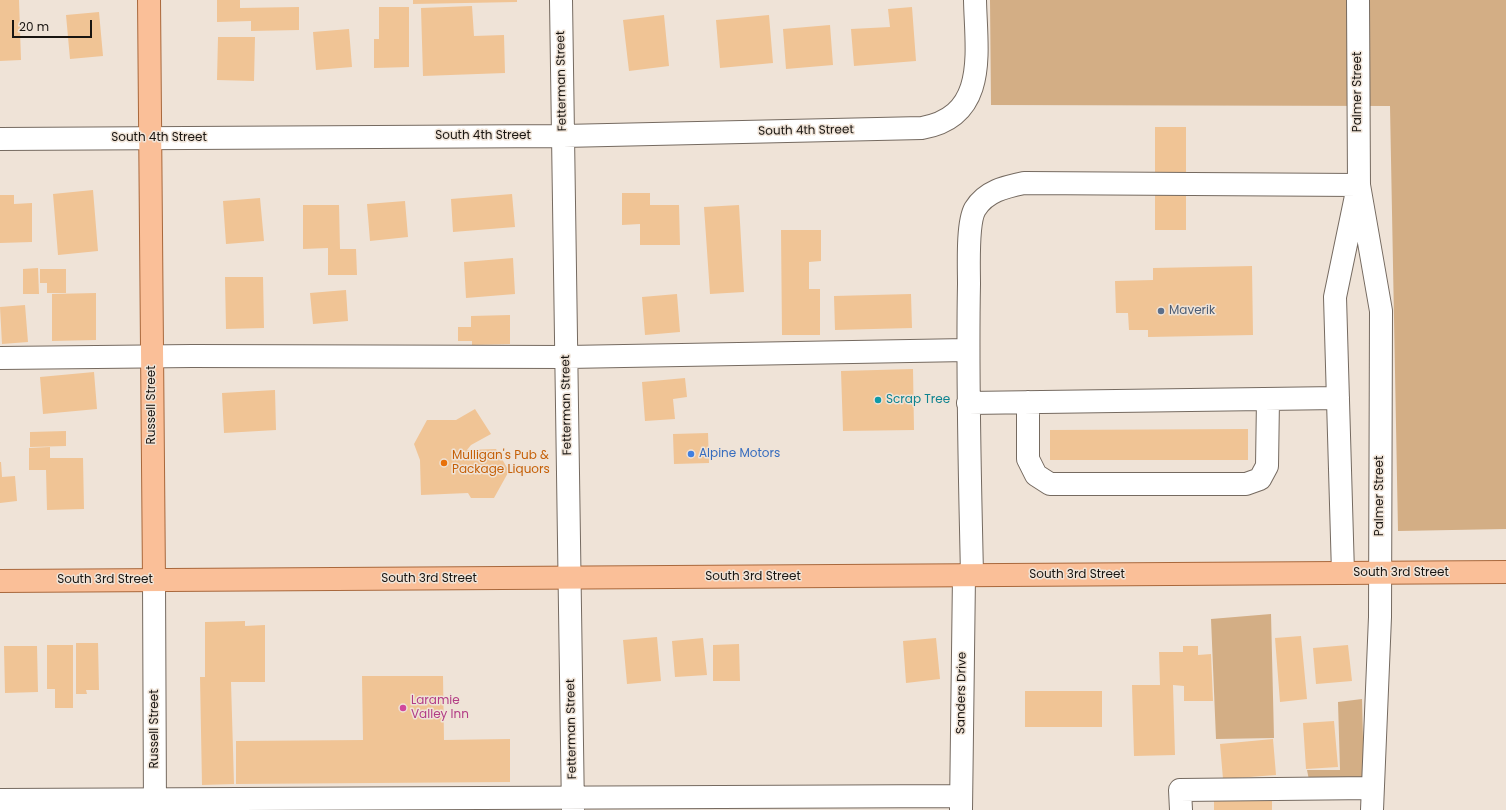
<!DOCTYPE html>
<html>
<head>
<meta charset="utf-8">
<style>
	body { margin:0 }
	#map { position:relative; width:1506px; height:810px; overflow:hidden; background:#efe3d7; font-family:Poppins,sans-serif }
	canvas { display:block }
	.scale { position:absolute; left:12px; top:20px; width:80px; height:18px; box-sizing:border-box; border:2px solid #191511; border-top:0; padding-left:5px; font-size:12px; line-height:14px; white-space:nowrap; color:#191511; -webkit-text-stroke:3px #efe3d7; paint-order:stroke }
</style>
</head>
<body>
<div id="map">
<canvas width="1506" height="810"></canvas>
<div class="scale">20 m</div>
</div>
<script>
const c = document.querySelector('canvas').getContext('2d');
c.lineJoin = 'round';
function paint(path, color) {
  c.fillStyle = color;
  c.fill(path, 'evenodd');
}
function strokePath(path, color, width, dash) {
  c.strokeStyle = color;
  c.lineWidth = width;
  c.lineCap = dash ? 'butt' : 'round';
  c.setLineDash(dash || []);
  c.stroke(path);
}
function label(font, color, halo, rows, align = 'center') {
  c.font = font + ' Poppins,sans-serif';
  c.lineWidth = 3;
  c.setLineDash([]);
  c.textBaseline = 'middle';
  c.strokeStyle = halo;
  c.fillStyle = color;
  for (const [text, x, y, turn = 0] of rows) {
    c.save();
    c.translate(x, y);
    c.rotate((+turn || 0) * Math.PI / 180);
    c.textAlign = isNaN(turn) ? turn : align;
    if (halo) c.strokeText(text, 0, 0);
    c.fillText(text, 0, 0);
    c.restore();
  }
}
const green = new Path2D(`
	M990,0H1506V529L1398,531L1390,106L991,105Z
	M1271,614L1274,738L1216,739L1211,619Z
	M1362,699L1364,778L1309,780L1307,770H1340L1338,702Z`);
const building = new Path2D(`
	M0,0H19L21,60L0,61Z
	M217,0H240V8L299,7V30L251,31V21L217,22Z
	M413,0H517V2L413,4Z
	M472,6L474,36L504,35L505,73L423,76L421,8Z
	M379,7H409V67L374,68V39H379Z
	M912,7L916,61L854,66L851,29L890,27L888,9Z
	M99,12L103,56L70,59L66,15Z
	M664,15L669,66L629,71L623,20Z
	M769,15L773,63L720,68L716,20Z
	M830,25L833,65L786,69L783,29Z
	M349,29L352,67L316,70L313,32Z
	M218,37H255L254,81L217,80Z
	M1155,127H1186V230H1155Z
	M93,190L98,251L58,255L53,194Z
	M622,193H650V205H679L680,245H640V224L622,225Z
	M512,194L515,227L453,232L451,199Z
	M0,195H14V204L32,203V242L0,243Z
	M260,198L264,241L226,244L223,201Z
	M405,201L408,237L370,241L367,204Z
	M303,205H339L340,249H356L357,275H328V248L303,249Z
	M739,205L744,292L710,294L704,207Z
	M781,230H821V261L809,262V289H820V335H782Z
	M513,258L515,294L466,298L464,262Z
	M1252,266L1253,335L1148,337V330H1129L1128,313H1116L1115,281L1153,280V268Z
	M38,268L39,294H23V269Z
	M40,269H66V293H47V283H40Z
	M225,277H263L264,328L226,329Z
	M346,290L348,321L313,324L310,293Z
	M96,293V340L52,341V294Z
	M677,294L680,332L645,335L642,297Z
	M911,294L912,328L835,330L834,296Z
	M25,305L28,342L2,344L0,307Z
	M510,315V344L472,345V341H458V327H471V316Z
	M913,369L914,430L843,431L841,371Z
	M94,372L97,409L43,414L40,377Z
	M685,378L687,397L673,399L675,419L645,421L642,382Z
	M275,390L276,430L224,433L222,393Z
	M475,409L491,434L471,445L467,450L496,449L509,471L494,498H471L468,493L421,495L420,460L414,444L427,420H456Z
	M1248,429V460H1050V430Z
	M66,431V446L30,447V432Z
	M708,433L709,463L674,464L673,434Z
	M50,447V458H83L84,509L47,510L46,470H29V448Z
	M0,462H1L2,477L15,476L17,501L0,503Z
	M245,621V626L265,625V682H231L234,784L202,785L200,677H205V622Z
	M1301,636L1307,699L1280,702L1275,638Z
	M657,637L661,681L627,684L623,640Z
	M703,638L707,675L675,677L672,641Z
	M936,638L940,679L906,683L903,641Z
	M76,643H98L99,690H86L87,694H76Z
	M739,644L740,681H713V645Z
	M47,645H73V708H55V689H47Z
	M1348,645L1352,681L1316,684L1313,648Z
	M4,646H37L38,692L5,693Z
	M1183,646H1198V655L1211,654L1213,701H1184V686L1173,685L1175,755L1134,756L1132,685H1160L1159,652H1183Z
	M362,676H443L444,740L510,739V782L236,784V741L363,740Z
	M1025,691H1102V727H1025Z
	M1334,721L1338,767L1306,769L1303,723Z
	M1273,739L1276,775L1223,779L1220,744Z
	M1272,797V810H1214V798Z`);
const minor = new Path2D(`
	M561,0L573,810
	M1358,0L1359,185L1381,311L1380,617L1372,810
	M0,139L563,136L922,128C989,116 976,51 975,0
	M0,358L192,356L567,357L967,350
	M1028,402V459L1036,475L1050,484H1246L1260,479L1267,466L1268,399
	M968,403L1338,398
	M1343,573L1335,297L1356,196
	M972,575C970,478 967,381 969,284C969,267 967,223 975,209C986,191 1005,187 1024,183L1359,185
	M154,580L155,810
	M0,800L961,796
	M961,810L964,575
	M1181,810L1180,790L1372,788`);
const major = new Path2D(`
	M149,0L154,580
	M0,581L1506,572`);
const markers = [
	[1161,311,4,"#5c6f8a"],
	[878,400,4,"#0f9aa8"],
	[691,454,4,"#3f7fe0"],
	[444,463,4,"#e8710a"],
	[403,708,4,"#d1479c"]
];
const streetNames = [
	["Fetterman Street",562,81,-91],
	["Palmer Street",1358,92,-90],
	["South 4th Street",806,131,-1],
	["South 4th Street",483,136],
	["South 4th Street",159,138],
	["Russell Street",152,405,-90],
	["Fetterman Street",567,405,-91],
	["Palmer Street",1380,496,-90],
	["South 3rd Street",1401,573],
	["South 3rd Street",1077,575],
	["South 3rd Street",753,577],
	["South 3rd Street",429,579],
	["South 3rd Street",105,580],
	["Sanders Drive",962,693,-89],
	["Russell Street",155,729,-90],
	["Fetterman Street",572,729,-91]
];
const serviceNames = [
	["Maverik",1169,311]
];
const cultureNames = [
	["Scrap Tree",886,400]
];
const shopNames = [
	["Alpine Motors",699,454]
];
const foodNames = [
	["Mulligan's Pub &",452,456],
	["Package Liquors",452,470]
];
const hotelNames = [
	["Laramie",411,701],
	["Valley Inn",411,715]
];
paint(green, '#d3ae85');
paint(building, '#f0c495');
strokePath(minor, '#756a60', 24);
strokePath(major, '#a9683c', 24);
strokePath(minor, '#fff', 22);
strokePath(major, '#fabf98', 22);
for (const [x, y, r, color] of markers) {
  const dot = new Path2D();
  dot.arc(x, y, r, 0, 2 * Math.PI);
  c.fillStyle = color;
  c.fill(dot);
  strokePath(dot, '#efe3d7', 1.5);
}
label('12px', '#191511', '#efe3d7', streetNames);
label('12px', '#4e5e75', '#efe3d7', serviceNames, 'left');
label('12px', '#0d838f', '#efe3d7', cultureNames, 'left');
label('12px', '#366cbe', '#efe3d7', shopNames, 'left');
label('12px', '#c56008', '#efe3d7', foodNames, 'left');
label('12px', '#b23c85', '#efe3d7', hotelNames, 'left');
</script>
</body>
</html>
